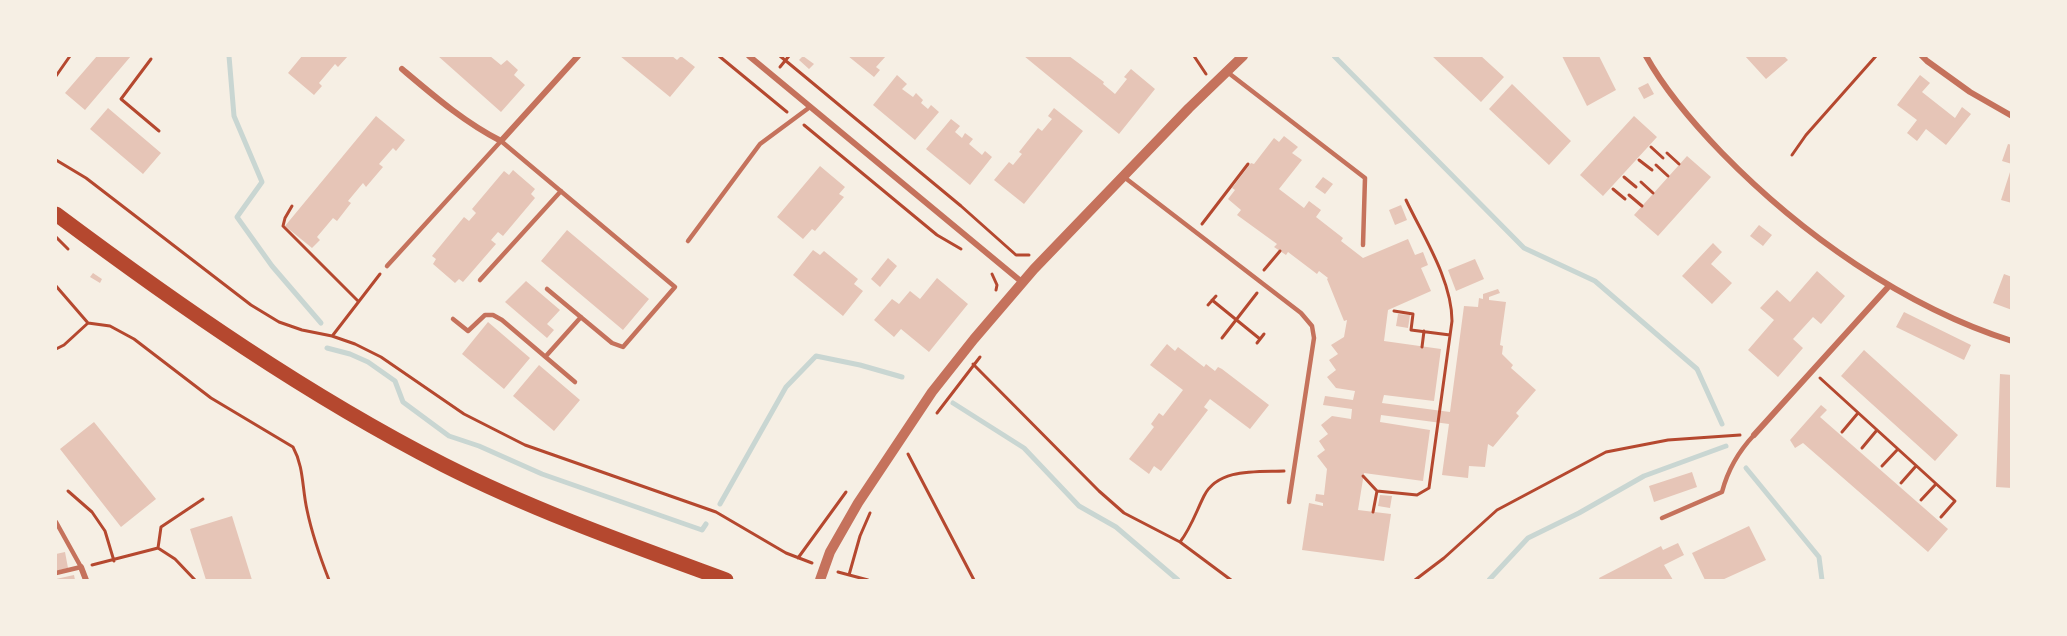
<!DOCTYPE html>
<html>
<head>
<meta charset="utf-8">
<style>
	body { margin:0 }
	#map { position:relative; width:2067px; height:636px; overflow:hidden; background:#f6efe4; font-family:"Times New Roman",serif }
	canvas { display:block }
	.frame { position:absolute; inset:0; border:57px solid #f6efe4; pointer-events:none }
</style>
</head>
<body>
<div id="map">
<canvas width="2067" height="636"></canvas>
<div class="frame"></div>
</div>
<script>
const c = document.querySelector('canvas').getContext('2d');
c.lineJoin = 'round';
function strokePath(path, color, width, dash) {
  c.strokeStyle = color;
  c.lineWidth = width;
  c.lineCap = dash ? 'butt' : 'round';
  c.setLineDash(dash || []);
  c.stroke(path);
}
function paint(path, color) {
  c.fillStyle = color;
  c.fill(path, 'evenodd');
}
const stream = new Path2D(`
	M229,56L234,116L262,182L237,217L272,266L321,323
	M1334,56L1524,248L1595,281L1697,369L1722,424
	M327,348L350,354L368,362L395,381L403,402L449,436L479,446L542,474L702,530L706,524
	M953,403L1024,448L1079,506L1116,527L1178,580
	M1746,468L1819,557L1822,580
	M720,504L786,387L816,356L860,365L902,377
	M1489,580L1528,538L1579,513L1644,476L1726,446`);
const building = new Path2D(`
	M97,56H131L85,110L65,93Z
	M302,56H348L338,67L335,64L319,83L322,86L314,95L288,73Z
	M438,56H490L501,65L507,60L518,70L514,75L525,85L501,112Z
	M620,56H672L677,60L681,56L695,67L670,97Z
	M803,56L814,64L809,69L799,60Z
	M848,56H886L876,67L880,70L874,77Z
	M1024,56H1069L1104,82L1103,84L1115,94L1127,79L1124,77L1131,69L1155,89L1119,134Z
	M1432,56H1481L1504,77L1481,102Z
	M1562,56H1599L1616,90L1587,106Z
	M1745,56H1784L1788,60L1766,79Z
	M897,75L907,84L902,89L913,97L916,93L923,100L921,103L928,109L931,105L939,112L915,140L873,105Z
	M1920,75L1930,83L1922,92L1955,118L1962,107L1971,114L1946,145L1926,129L1917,141L1907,133L1917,120L1897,105Z
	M1648,83L1654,94L1644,99L1638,88Z
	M1512,84L1571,141L1549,165L1489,109Z
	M108,108L161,153L143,174L90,129Z
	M1054,108L1083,131L1024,204L994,180L1009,162L1013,165L1022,154L1019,152L1038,128L1042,131L1052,119L1048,116Z
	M376,116L405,140L396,151L393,148L379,164L383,167L366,187L363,183L348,201L351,203L337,221L333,218L317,237L320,240L312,248L285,226Z
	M1634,116L1657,137L1603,196L1580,175Z
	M951,119L960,126L955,132L962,138L965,133L973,139L969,144L982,155L985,151L992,157L970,185L926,149Z
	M1284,136L1298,147L1292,153L1302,160L1279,189L1304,208L1309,201L1321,210L1316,217L1343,238L1341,241L1363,258L1408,239L1415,255L1423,252L1428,265L1421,268L1431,291L1388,310L1384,341L1441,349L1434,401L1384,395L1382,403L1450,412L1464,306L1478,307L1479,298L1483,299V294L1498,289L1500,293L1489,297V300L1506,302L1500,345L1503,346L1502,354L1513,365L1511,368L1536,390L1516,413L1519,416L1493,447L1488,444L1485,467L1469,466L1468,478L1442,475L1449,424L1381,415L1380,422L1430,430L1423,481L1364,473L1358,510L1391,514L1384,561L1302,550L1309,503L1323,506V503L1315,501L1316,494L1324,495L1327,469L1317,456L1325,450L1319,441L1328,434L1321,425L1332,416L1351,419L1352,409L1323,405L1325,396L1353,400L1355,391L1336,388L1327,377L1336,370L1329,360L1338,354L1331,345L1344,337L1347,320L1344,321L1327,279L1328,278L1319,271L1317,274L1288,252L1286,255L1274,247L1277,244L1237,215L1241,210L1228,199L1235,190L1232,188L1251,163L1254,164L1274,138L1279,142Z
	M2008,144L2012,145V164L2002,161Z
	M1687,156L1711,177L1658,236L1634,215Z
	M820,166L845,187L839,194L844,197L815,231L812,229L803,239L777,217Z
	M2011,169H2012V203L2001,200Z
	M513,170L535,189L531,194L535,198L503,236L498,232L491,240L496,244L463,282L459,279L455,283L433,264L436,259L432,256L464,217L469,221L476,213L472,209L504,171L509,175Z
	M1323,177L1333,184L1325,194L1315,187Z
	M1401,205L1407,220L1395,225L1389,210Z
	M1759,225L1772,235L1763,246L1750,236Z
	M567,230L649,299L623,330L541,261Z
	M1713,243L1722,252L1711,264L1732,283L1712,304L1682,276Z
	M813,250L820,255L824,251L858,279L854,284L863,291L843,316L793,275Z
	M888,258L897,266L880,287L871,279Z
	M1475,259L1484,279L1456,291L1448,270Z
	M1817,271L1845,296L1821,324L1813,317L1793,339L1803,348L1778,377L1748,350L1774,320L1760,308L1777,290L1790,302Z
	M93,273L102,279L100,283L90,277Z
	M2004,274L2012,277V310L1993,303Z
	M937,278L968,304L929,352L901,329L894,337L874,320L892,299L899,304L910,291L920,299Z
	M526,281L560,310L547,324L554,330L547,338L505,302Z
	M1904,312L1971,345L1964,360L1896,327Z
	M1398,314L1410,315L1408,328L1396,326Z
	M488,322L530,358L504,389L462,354Z
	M1167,344L1175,351L1178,347L1204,367L1206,364L1215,371L1218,367L1222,369L1269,405L1250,429L1210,399L1204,407L1208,410L1161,471L1154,466L1149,474L1129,459L1154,427L1151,424L1159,413L1163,416L1183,390L1150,365Z
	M1864,350L1958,435L1935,461L1841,376Z
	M539,365L580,400L554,431L513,396Z
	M2000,374L2012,375V488L1996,487Z
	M1821,405L1827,410L1820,417L1948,529L1928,552L1803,443L1795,448L1790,440Z
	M94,422L156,499L121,527L60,449Z
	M1692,472L1697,487L1654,502L1649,486Z
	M1380,495L1392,496L1390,508L1378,506Z
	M232,516L252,580H206L190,529Z
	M1749,526L1766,560L1722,580H1705L1692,553Z
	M1678,543L1684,555L1664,565L1673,580H1600L1599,578L1661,546L1663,550Z
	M65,552L68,568L56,571V554Z
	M74,575L75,580H56V579Z`);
const path = new Path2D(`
	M719,56L787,112
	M780,56L961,206L1016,255H1029
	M1194,56L1206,74
	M151,59L121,99L159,131
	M780,67L789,56
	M56,76L70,56
	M804,125L937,235L961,249
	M1651,147L1663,158
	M1667,153L1679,164
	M1792,155L1806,135L1876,56
	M56,160L86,178L251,305L279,322L302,330L332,336L355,344L381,357L464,414L525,445L716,512L786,553L812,563
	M1639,160L1652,170
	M1656,165L1668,176
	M1624,177L1636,187
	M1641,182L1653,193
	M1613,189L1625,199
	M1629,195L1642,206
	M292,206L285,218L283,226L358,301
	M1202,224L1248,164
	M56,237L68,249
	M1264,270L1280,251
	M992,274L997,285L996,290
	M56,286L88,323L64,345L56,349
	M1212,300L1260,339
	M1208,305L1216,296
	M1394,311L1413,314L1411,330L1450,335
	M88,323L110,326L134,339L211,398L293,447C304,467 302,488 307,510C312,534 320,557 329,580
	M333,335L380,274
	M1222,338L1257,293
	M1257,343L1264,334
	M1422,347L1424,331
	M973,364L1099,491L1124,513L1180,542L1231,580
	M1820,378L1955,501L1941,517
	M937,413L980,357
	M1842,432L1858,413
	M1862,448L1877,430
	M908,454L974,580
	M1882,466L1898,449
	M1363,476L1377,491L1373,512
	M1901,483L1916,466
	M68,491L92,512L105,531L114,561
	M1377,491L1417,495L1429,488L1452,321C1452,280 1423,236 1406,200
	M1921,500L1936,484
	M1180,542C1191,528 1196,512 1204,496C1218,468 1256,472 1284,471
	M158,548L175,559L195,580
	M798,558L846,492
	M92,565L158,548L161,527L203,499
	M838,572L868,580
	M849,575L860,536L870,513
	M1415,580L1444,558L1497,510L1606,452L1668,440L1740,435`);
const service = new Path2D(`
	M1226,71L1365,178L1363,245
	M1124,177L1301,313L1312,326L1314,338L1289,502
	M688,241L760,144L810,107
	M387,266L501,141L675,287L623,347L612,343L547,289
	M480,280L561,191
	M453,319L468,331L485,315H493L502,320L575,382
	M546,356L581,317
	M1662,518L1722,492C1728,469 1738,452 1754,435
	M56,522L81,567L56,573`);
const minor = new Path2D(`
	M749,56L1023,283
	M1646,56C1666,92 1693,123 1722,153C1800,233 1904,307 2012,341
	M1922,56L1927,61L1970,92L2012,116
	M402,69C434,96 464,122 501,141L578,56
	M1754,435L1889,286
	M81,567L86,580`);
const tertiary = new Path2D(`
	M820,580L830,552L858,503L932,392L974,339L1034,269L1189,108L1243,56`);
const primary = new Path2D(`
	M56,214C179,306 307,395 444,465C535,511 631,545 726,580`);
strokePath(stream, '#c9d6d2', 5);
paint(building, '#e6c5b7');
strokePath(path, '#b5482f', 3);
strokePath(service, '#c5725c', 4.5);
strokePath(minor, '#c5725c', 6);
strokePath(tertiary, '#c5725c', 10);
strokePath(primary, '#b5482f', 15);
</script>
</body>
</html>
